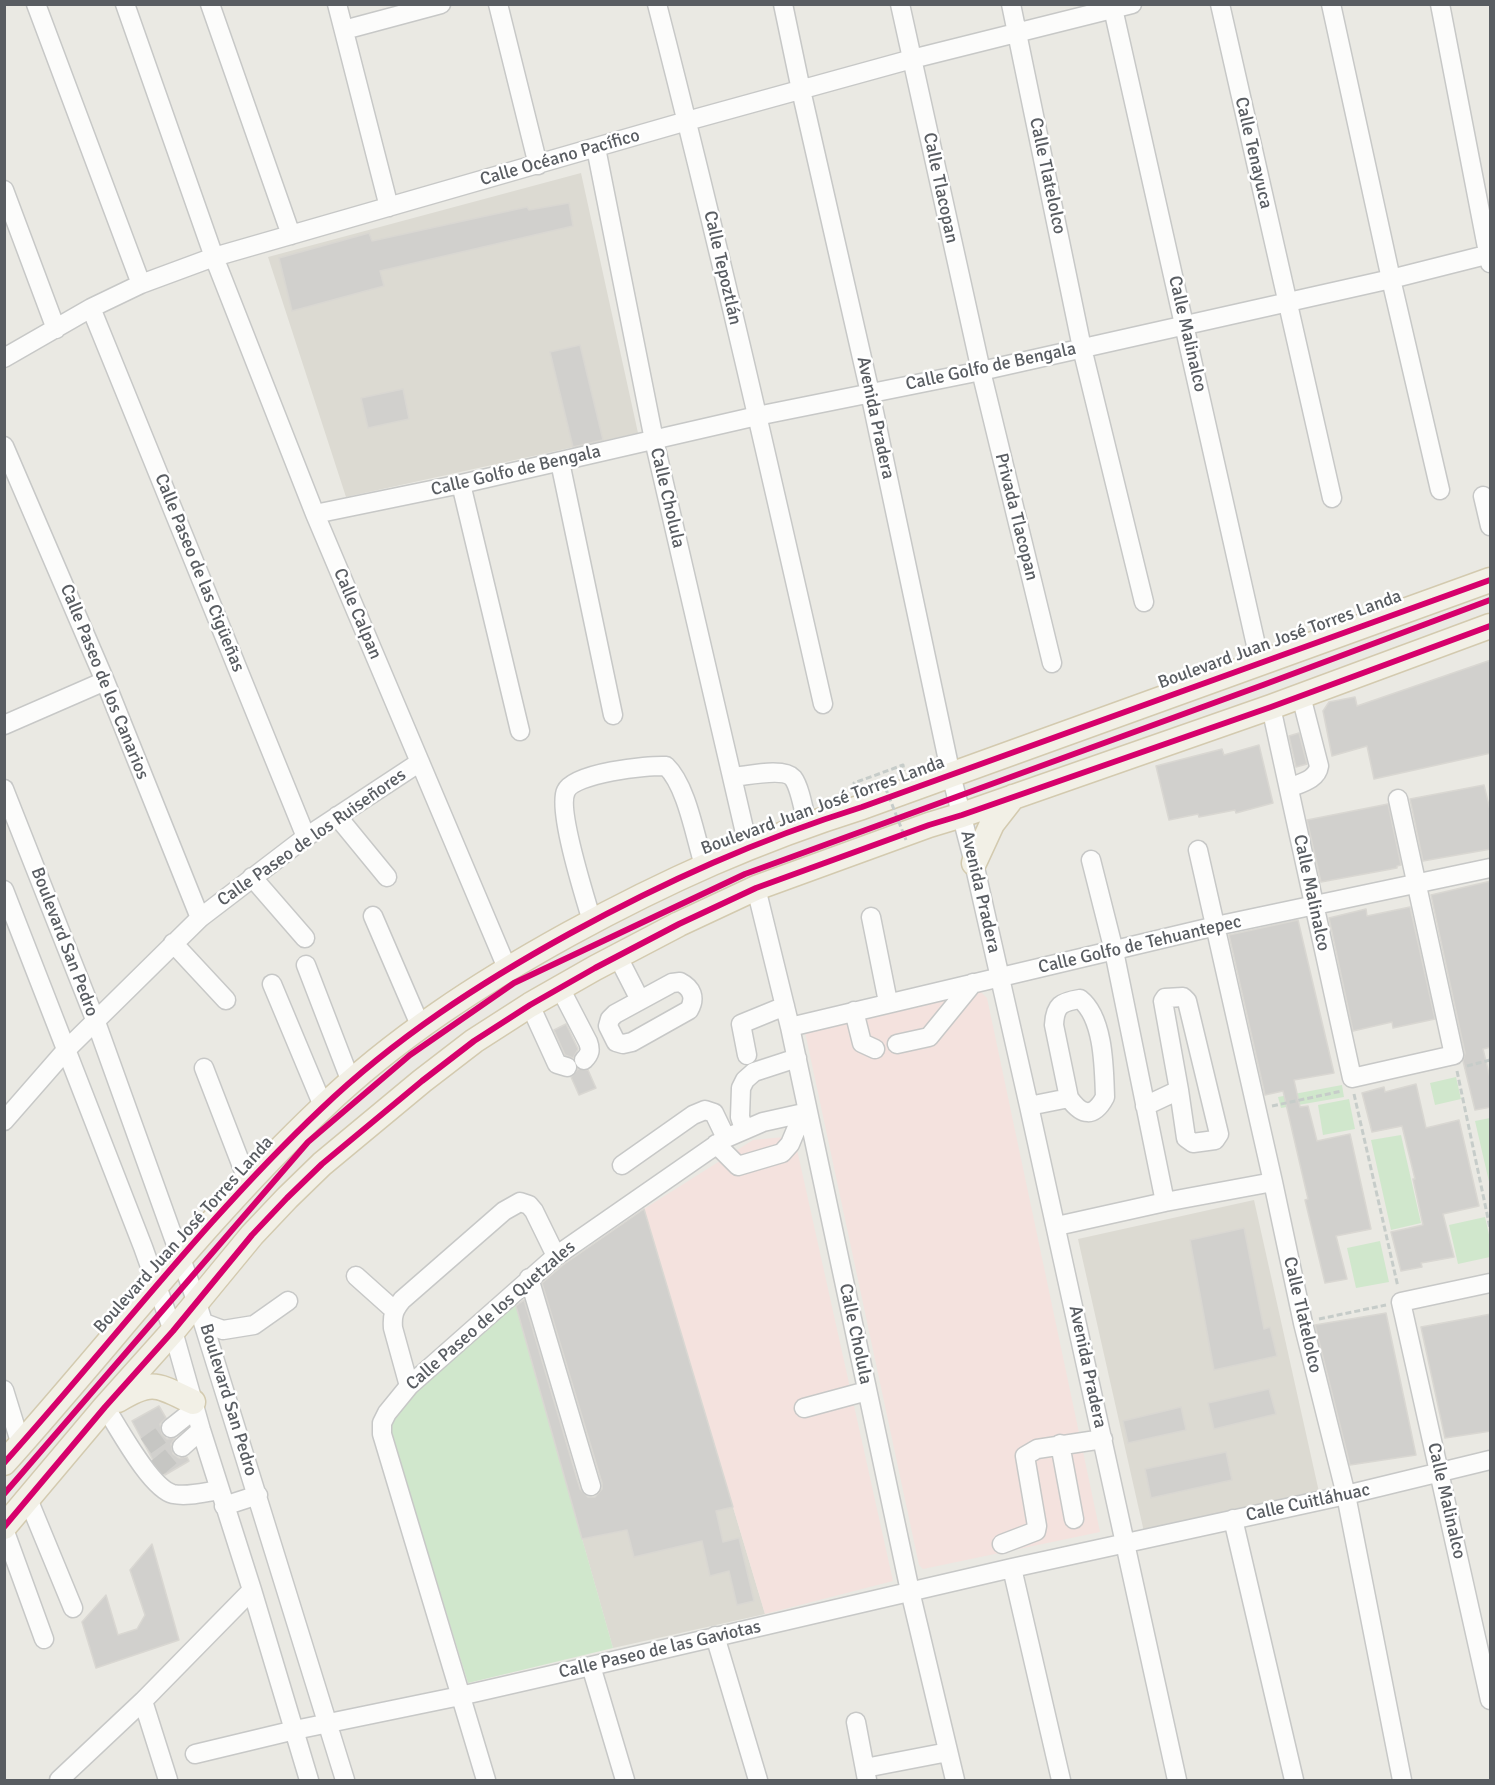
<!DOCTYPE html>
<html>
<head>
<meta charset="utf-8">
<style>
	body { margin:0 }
	#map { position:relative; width:1495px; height:1785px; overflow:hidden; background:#eae9e3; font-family:Signika,sans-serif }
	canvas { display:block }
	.frame { position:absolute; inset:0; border:6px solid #595d62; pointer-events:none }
</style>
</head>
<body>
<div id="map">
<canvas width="1495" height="1785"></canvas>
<div class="frame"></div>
</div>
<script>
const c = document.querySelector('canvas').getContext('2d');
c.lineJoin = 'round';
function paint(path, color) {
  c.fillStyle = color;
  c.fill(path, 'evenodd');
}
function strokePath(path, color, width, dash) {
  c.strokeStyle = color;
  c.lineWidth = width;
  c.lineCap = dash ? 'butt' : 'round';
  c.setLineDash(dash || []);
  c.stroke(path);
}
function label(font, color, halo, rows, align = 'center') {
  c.font = font + ' Signika,sans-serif';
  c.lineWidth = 5;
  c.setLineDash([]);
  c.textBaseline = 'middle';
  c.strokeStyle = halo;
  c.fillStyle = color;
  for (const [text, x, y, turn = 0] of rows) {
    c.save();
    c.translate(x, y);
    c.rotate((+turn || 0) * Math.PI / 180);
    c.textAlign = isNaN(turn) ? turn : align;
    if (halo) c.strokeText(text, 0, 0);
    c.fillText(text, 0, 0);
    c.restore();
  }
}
const education = new Path2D(`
	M581,173L638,433L346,497L268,257Z
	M1254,1200L1319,1492L1144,1532L1078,1239Z
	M733,1507L765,1614L613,1648L582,1539Z`);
const medical = new Path2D(`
	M981,992L987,998L1100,1532L923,1569L919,1565L805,1032Z
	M794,1136L893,1581L765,1614L644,1209L753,1140Z`);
const green = new Path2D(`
	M1456,1077L1461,1099L1435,1105L1430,1083Z
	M1342,1085L1344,1097L1281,1108L1278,1097Z
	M1349,1099L1355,1129L1323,1135L1318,1105Z
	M1490,1118V1186L1475,1121Z
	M1401,1135L1421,1223L1391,1230L1371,1140Z
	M1485,1217L1490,1239V1257L1458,1264L1449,1225Z
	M1380,1241L1389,1282L1356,1288L1347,1248Z
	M514,1298L613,1648L468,1683L388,1423L417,1385Z`);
const building = new Path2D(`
	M569,203L573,226L380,271L384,286L292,311L279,258L369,233L372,241L527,207L529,210Z
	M580,345L603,440L573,447L550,352Z
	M403,389L409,419L368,428L361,398Z
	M1491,660V753L1374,779L1367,746L1332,756L1323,711L1329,702L1355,697L1357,706Z
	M1299,733L1307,764L1296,767L1289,736Z
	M1259,745L1273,803L1236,813L1235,810L1199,817L1198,814L1169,820L1156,766L1222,749L1224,755Z
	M1484,785L1491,814V849L1423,861L1410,799Z
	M1388,804L1401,865L1397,866V868L1321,882L1307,820Z
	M1491,881V1047L1483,1049L1491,1082V1107L1475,1110L1463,1061L1465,1053L1431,895Z
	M1410,907L1435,1019L1393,1028L1392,1022L1353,1031L1329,918L1366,909L1367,916Z
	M1298,920L1334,1073L1294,1080L1300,1107L1308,1106L1317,1141L1350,1134L1371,1229L1336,1236L1347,1279L1325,1283L1305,1200L1308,1199L1283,1091L1265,1095L1229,935Z
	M566,1024L578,1049L573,1058L565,1055L554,1030Z
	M578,1069L588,1070L596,1088L579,1095L571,1077Z
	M1416,1084L1426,1128L1459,1120L1479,1206L1443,1214L1454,1257L1421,1263L1422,1267L1401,1271L1391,1232L1423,1225L1413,1179H1415L1402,1126L1372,1132L1362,1093L1384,1087L1385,1092Z
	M644,1209L733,1507L716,1511L723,1542L739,1538L754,1601L737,1605L729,1571L710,1576L702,1541L634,1557L627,1530L582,1539L516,1306L524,1300L580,1489L588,1497H595L602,1489V1483L542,1283L563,1265Z
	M1244,1228L1264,1329L1270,1327L1277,1356L1214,1370L1190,1240Z
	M1386,1313L1416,1455L1350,1465L1315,1325Z
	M1491,1314V1431L1445,1438L1421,1327Z
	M1269,1389L1276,1414L1214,1429L1208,1403Z
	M159,1406L166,1418L160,1424L162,1434L167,1439L175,1438L171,1444L173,1454L179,1458L187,1457L189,1461L165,1475L155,1464L132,1421Z
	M1181,1407L1186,1430L1128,1443L1123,1421Z
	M1226,1452L1232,1480L1151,1498L1145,1469Z
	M152,1544L179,1640L96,1668L82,1622L106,1595L118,1635L137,1629L145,1615L130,1570Z`);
const minorTunnel = new Path2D(`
	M146,1446L171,1428
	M157,1468L182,1447`);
const path = new Path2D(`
	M856,788L854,783L903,765L904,771
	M1467,1066L1490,1060
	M1457,1071L1490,1228
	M1354,1094L1398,1287
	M1272,1106L1342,1091
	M1319,1319L1386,1305`);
const minor = new Path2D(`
	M36,4L141,284
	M125,4L214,257L315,514L507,968
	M210,4L291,235
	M337,4L389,207
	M498,4L538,165
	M657,4C717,237 770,470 823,704
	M783,4L801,90L870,393L951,775L974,863L1029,1106L1177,1780
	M900,4L981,371L1052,663
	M1011,4L1082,348L1144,602
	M1112,4L1260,663
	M1220,4L1332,498
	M1331,4L1391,279L1440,490
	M1440,4L1490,263
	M344,30L441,4
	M596,148L654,440L748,846
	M4,190L56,329
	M91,308L306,837
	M4,358L91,308L141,284L214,257L687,121L912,59L1132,4
	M4,446L105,681L200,918
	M560,462L613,715
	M461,484L520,731
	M1483,496L1490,526
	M315,514L461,484L757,416L981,371L1391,279L1490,254
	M1271,707L1352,1078L1454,1055L1398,799
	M4,725L105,681
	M732,777C747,776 783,767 793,778C800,787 804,812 807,824
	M1289,788C1300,783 1317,780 1319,766L1301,696
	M4,789L96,1022L197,1303L345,1780
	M337,816L387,877
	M1198,850L1273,1182L1303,1323L1346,1495L1402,1780
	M1091,860L1114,951L1165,1202
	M252,877L305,938
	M756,888L790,1027L910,1591L955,1780
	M4,890L143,1247L173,1331L201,1430L252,1590L309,1780
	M373,916L420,1025
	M871,917L888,1002
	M592,921C585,898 557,809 566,791C574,773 647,765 666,766C687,786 695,837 704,865
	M173,943L226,1000
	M618,957L640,1000
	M306,965L351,1082
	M680,982C692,988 696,998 689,1010L632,1042L623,1044L616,1042L608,1026L610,1019L615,1014L672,983Z
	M272,984L323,1106
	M560,988L588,1042C591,1050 590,1054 584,1060
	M530,1005L557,1064L567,1067
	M854,1011L862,1043L875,1049
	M790,1027L1216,926L1490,868
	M897,1044L929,1037L973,983
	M747,1055L741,1024L785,1006
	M204,1068L248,1182
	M1029,1106L1069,1098C1082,1116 1094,1118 1105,1097C1104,1068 1104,1018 1080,999C1061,1002 1055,1005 1054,1025L1069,1098
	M1145,1106L1179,1090L1163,1001L1165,998L1183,997L1187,1001L1219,1134L1215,1140L1193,1143L1186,1138L1179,1090
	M4,1121L67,1049L200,918L306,837L420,762
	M744,1129L740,1117L741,1088L745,1080L754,1072L797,1058
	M716,1144L738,1166L782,1153L790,1144L803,1113
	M622,1165L693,1115L705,1110L714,1113L726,1138
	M1057,1226L1165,1202L1273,1182
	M356,1276L394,1310
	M529,1278L591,1486
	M1490,1283L1401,1302L1490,1700
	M204,1323L223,1330L254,1325L288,1301
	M409,1386L393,1328C392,1315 394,1310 402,1300L504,1211L520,1202L529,1205L534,1211L556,1256
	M4,1390L21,1445
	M105,1407C118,1427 151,1489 173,1494C188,1497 205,1492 219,1490
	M804,1408L867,1391
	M171,1428L195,1409
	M1060,1444L1074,1519
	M182,1447L201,1430
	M28,1499L73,1608
	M224,1506L258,1495
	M1233,1519L1294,1780
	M4,1529L44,1639
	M1002,1544L1036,1531L1037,1526L1025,1456L1037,1449L1103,1439
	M1012,1568L1061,1780
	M715,1636L758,1780
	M591,1666L625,1780
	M143,1701L168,1780
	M856,1722L867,1780
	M195,1754L295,1730L460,1696L591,1666L1012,1568L1346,1495L1490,1460
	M865,1768L948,1752
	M59,1780L143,1701L252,1590
	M486,1780L382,1434V1423L387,1413L409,1386L556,1256L726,1138L763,1122L808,1112`);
const major = new Path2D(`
	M974,863L992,824L1013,797
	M118,1400C153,1379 157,1385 193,1402
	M4,1463C110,1345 206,1218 321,1109C395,1038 480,983 569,934C666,881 757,840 862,807L1490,580
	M4,1527L105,1407L173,1331L252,1235L287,1198L322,1164L422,1081L474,1041L530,1005L595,968L679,924L756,888L929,825L962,815L1271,707L1490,626`);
const pathBridge = new Path2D(`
	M882,779L906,840`);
const cycleway = new Path2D(`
	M4,1463C110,1345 206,1218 321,1109C395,1038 480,983 569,934C666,881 757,840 862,807L1490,580
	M4,1494L308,1142L410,1055L514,983L745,874L1263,685L1490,600
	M4,1527L105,1407L173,1331L252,1235L287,1198L322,1164L422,1081L474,1041L530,1005L595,968L679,924L756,888L929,825L962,815L1271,707L1490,626`);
const streetNames = [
	["Calle Tenayuca",1253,153,77],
	["Calle Océano Pacífico",560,158,-16],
	["Calle Tlatelolco",1047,176,78],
	["Calle Tlacopan",940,188,78],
	["Calle Tepoztlán",722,268,77],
	["Calle Malinalco",1187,334,77],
	["Calle Golfo de Bengala",991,367,-12],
	["Avenida Pradera",875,418,78],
	["Calle Golfo de Bengala",516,471,-13],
	["Calle Cholula",667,498,77],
	["Privada Tlacopan",1016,517,76],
	["Calle Paseo de las Cigüeñas",199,573,68],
	["Calle Calpan",357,614,67],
	["Boulevard Juan José Torres Landa",1280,640,-20],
	["Calle Paseo de los Canarios",104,682,68],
	["Boulevard Juan José Torres Landa",823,806,-20],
	["Calle Paseo de los Ruiseñores",312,838,-35],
	["Avenida Pradera",980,892,77],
	["Calle Malinalco",1311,893,78],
	["Boulevard San Pedro",64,942,69],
	["Calle Golfo de Tehuantepec",1140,945,-13],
	["Boulevard Juan José Torres Landa",184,1235,-48],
	["Calle Tlatelolco",1302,1315,77],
	["Calle Paseo de los Quetzales",491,1316,-41],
	["Calle Cholula",855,1334,78],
	["Avenida Pradera",1087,1367,78],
	["Boulevard San Pedro",228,1400,73],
	["Calle Malinalco",1446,1501,77],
	["Calle Cuitláhuac",1308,1503,-12],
	["Calle Paseo de las Gaviotas",660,1650,-13]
];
paint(education, '#dcdad2');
paint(medical, '#f4e2de');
paint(green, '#d0e7cc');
paint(building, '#d1d0cd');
strokePath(building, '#d9d7d2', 1.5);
strokePath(minorTunnel, '#c6c6c3', 18, [18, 9]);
strokePath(minor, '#c7c8c7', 21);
strokePath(major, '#d3caaf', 27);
strokePath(path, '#c6ccc9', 3, [6, 3]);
strokePath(minor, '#fcfcfb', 18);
strokePath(major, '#f2f0e6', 24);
strokePath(pathBridge, '#c6ccc9', 3, [6, 3]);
strokePath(cycleway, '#d6006c', 6);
label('18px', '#595d62', '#fff', streetNames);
</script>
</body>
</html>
